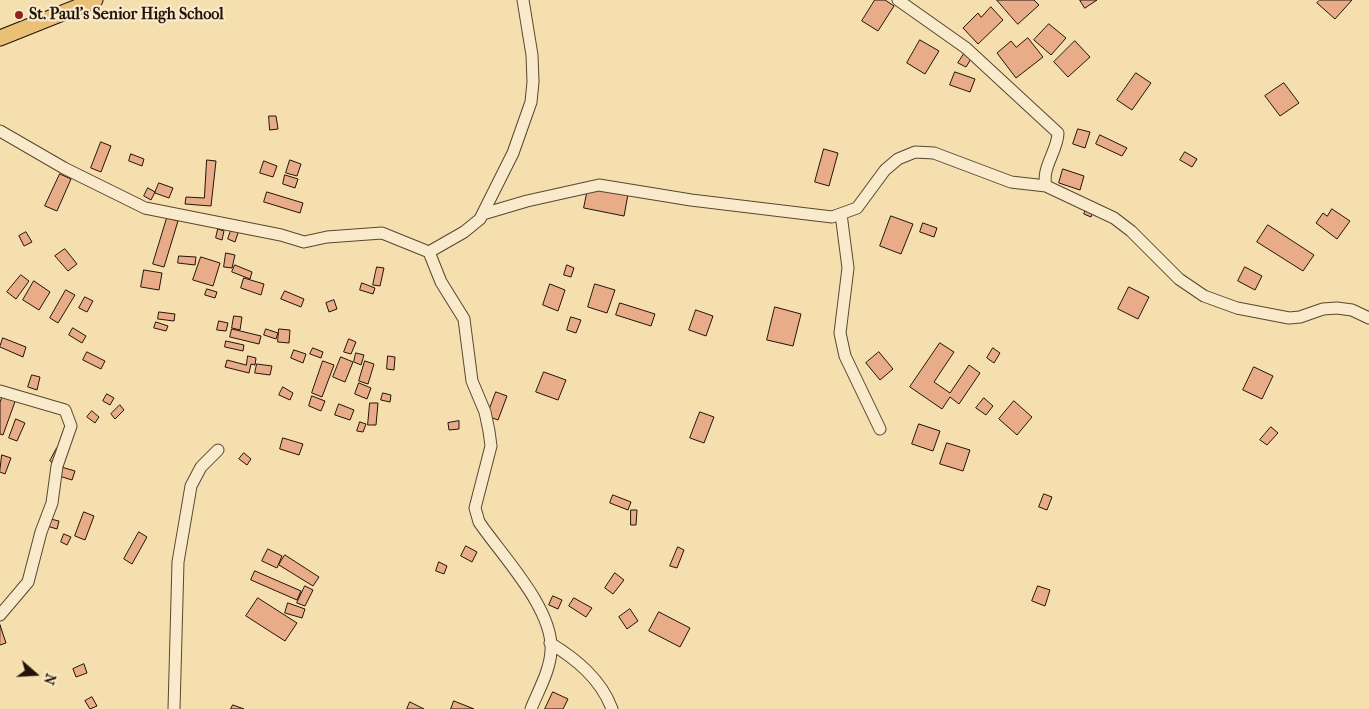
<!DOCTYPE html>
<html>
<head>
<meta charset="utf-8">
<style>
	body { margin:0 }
	#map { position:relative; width:1369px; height:709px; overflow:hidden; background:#f5dfae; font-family:"IM FELL French Canon",serif }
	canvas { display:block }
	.north { position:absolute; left:10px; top:649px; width:50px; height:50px; -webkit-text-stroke:4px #f8eaca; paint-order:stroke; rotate:109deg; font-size:14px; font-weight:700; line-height:20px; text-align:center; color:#241309 }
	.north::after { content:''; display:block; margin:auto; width:18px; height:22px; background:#241309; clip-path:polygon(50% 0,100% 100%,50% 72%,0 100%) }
</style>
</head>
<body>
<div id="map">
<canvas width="1369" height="709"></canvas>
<div class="north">N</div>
</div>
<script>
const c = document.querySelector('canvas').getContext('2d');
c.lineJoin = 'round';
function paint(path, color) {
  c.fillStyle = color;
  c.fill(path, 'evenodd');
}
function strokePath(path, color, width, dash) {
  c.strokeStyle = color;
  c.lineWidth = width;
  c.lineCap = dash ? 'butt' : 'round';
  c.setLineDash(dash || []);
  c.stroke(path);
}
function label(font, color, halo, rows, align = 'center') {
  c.font = font + ' "IM FELL French Canon",serif';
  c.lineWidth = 4.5;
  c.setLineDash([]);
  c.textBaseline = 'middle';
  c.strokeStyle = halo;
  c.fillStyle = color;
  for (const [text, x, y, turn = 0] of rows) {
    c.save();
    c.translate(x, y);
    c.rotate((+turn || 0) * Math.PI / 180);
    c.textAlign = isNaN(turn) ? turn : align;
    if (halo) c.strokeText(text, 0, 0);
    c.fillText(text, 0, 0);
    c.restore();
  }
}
const building = new Path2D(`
	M875,0H885L894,6L878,31L862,21Z
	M997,0H1034L1039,5L1018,24Z
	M1080,0H1097L1085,8Z
	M1320,0H1352L1335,19L1317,3Z
	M991,7L1003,20L978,44L963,28L978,13L981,17Z
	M1049,24L1066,38L1051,55L1034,40Z
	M1028,38L1043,57L1016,78L997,53L1011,41L1016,47Z
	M920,40L939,51L925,74L907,63Z
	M1075,41L1090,57L1068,77L1054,62Z
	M964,54L971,59L966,67L958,63Z
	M955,72L975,79L970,92L950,85Z
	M1136,73L1151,83L1132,110L1117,100Z
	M1284,83L1299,103L1280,116L1265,96Z
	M269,116H276L278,129L270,130Z
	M1078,129L1090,132L1085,148L1073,144Z
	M1100,135L1127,148L1122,156L1096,144Z
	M101,142L111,146L101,172L91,168Z
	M824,149L838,153L829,186L815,182Z
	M1185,152L1197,159L1192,167L1180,160Z
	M131,154L144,159L142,166L129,161Z
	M207,160L216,161L211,206L185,204L186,197L204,198Z
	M290,160L301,164L297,176L286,173Z
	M264,161L277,166L273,177L260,173Z
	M1063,169L1084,176L1080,190L1059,183Z
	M60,174L71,179L57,211L45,206Z
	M285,175L298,179L295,188L283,184Z
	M159,183L173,188L169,198L155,193Z
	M148,188L155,192L151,200L144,196Z
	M588,188L629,189L624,216L584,208Z
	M267,192L303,203L300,213L264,202Z
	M1087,207L1094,210L1091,217L1084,214Z
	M1332,209L1350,221L1337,239L1316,223L1323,213L1327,216Z
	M891,216L913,224L901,254L880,246Z
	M167,218L178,221L164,267L153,264Z
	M923,223L937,228L934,237L920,232Z
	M1268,225L1314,255L1303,271L1257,242Z
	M232,228L239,230L235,242L228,239Z
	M218,229L224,231L222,240L216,238Z
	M26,232L32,242L24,246L19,236Z
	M65,249L77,264L68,271L55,256Z
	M226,253L235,255L232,268L224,267Z
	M179,256L196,257L195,265L178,263Z
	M201,257L220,263L213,286L193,280Z
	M235,265L252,272L250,279L232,272Z
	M567,265L574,268L571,277L564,275Z
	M377,267L384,268L380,286L373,285Z
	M1245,267L1262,276L1255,290L1238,281Z
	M144,270L162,273L159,290L141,287Z
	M21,275L29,281L16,299L7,292Z
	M244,278L264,284L261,295L241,288Z
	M34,281L50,292L39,310L23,300Z
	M362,283L375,288L373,294L360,290Z
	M550,284L565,290L558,311L543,305Z
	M595,284L615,290L607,313L588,307Z
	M1129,287L1149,297L1138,319L1118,309Z
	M207,289L217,292L215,298L205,295Z
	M66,290L75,295L58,323L50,318Z
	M285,291L304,299L301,307L281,299Z
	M85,297L93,301L87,312L79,308Z
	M334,300L337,309L329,312L326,303Z
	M620,303L655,314L651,326L616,315Z
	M775,307L801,314L793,346L767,340Z
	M696,310L713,316L706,336L689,330Z
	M159,312L175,314L174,321L158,319Z
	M234,316L242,317L240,330L232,328Z
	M571,317L581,320L576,333L567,330Z
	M219,321L228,323L226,331L217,330Z
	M156,322L168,326L166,331L154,328Z
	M73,328L86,336L82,343L69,335Z
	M232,329L261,336L259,344L230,337Z
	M266,329L278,333L276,339L264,335Z
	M279,329L290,330L289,343L278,342Z
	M3,338L26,347L23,357L0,347Z
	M349,339L356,342L351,354L344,352Z
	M226,341L244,345L243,351L225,347Z
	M940,343L954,352L934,382L950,393L969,365L980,373L959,404L950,397L942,409L910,387Z
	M313,348L323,352L321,358L310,354Z
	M993,348L1000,353L994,363L987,358Z
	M294,350L306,354L303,363L291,358Z
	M87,352L105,361L101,369L83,360Z
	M879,352L893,369L880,380L866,363Z
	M356,353L364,355L361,365L354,362Z
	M248,356L256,358L255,365L251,364L249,373L225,367L227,360L246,365Z
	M388,356L395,357L394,370L387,369Z
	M341,357L353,362L345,382L333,377Z
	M323,361L334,365L322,397L312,393Z
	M365,361L374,364L368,384L359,381Z
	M257,364L272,366L270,375L255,373Z
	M1254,367L1273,376L1262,399L1243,390Z
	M544,372L566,380L558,400L536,392Z
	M32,375L40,377L37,390L28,387Z
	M359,383L371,388L367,399L355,394Z
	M283,387L293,393L290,400L279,395Z
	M4,391L17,396L3,435L0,434V403Z
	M496,392L507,396L498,420L487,416Z
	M383,393L391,395L390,402L381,400Z
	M107,394L114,398L110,405L103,401Z
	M312,396L325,401L321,411L309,406Z
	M984,398L993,406L986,415L976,408Z
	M1014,401L1032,417L1017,435L999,419Z
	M370,403H378L376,425H368Z
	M339,404L354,410L350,420L335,415Z
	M120,405L124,410L115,419L111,414Z
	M92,411L99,417L95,423L87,417Z
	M700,412L714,417L704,443L690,438Z
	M16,419L25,423L17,441L9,438Z
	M459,421V429L449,430L448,423Z
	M360,422L366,424L363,432L357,431Z
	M919,424L940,431L933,451L912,444Z
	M1271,427L1278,433L1267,445L1260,440Z
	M283,438L303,444L299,455L280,449Z
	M947,443L970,450L963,471L940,464Z
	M57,448L63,452L56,465L50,461Z
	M244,453L251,459L247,465L239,459Z
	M2,455L11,458L5,474L0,472Z
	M58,466L75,471L72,480L56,475Z
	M1044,494L1052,497L1047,510L1039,507Z
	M613,495L631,502L628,510L610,503Z
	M631,510H637L636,525H631Z
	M84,512L94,516L85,540L75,536Z
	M42,517L59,521L57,529L40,524Z
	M139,532L147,537L132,564L124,559Z
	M64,534L71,537L67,545L61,542Z
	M466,546L477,552L472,562L461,556Z
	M678,547L684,550L677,568L670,566Z
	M268,549L282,556L277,568L262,561Z
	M285,555L319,577L313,586L279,565Z
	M439,562L447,566L444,574L436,571Z
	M255,571L301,591L297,600L251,580Z
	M615,573L624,580L613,594L605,588Z
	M305,586L313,590L305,606L297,603Z
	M1038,586L1050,590L1045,606L1032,601Z
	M553,596L562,600L558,609L549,605Z
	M258,598L297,623L285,641L246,616Z
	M574,598L592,608L586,617L569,606Z
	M288,603L305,609L302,618L285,613Z
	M630,609L638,621L627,629L619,617Z
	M659,612L690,628L680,647L649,631Z
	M0,625L6,643L0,645Z
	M84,664L87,673L76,677L73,669Z
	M553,692L568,699L563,709H545Z
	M92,697L97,706L90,709L85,701Z
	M454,701L474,709H451Z
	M410,702L424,709H407Z
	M233,705L244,709H231Z`);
const minor = new Path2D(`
	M898,0L966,48L1058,133C1058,150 1041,168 1046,186L1114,218L1131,231L1179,279L1204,296L1237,308L1289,318L1300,317L1323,309L1337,308L1352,310L1369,318
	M0,131L64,168L145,208L281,235L304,242L327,237L382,233L429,252L464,232L480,219L513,153L531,102L533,82L532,55L523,0
	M483,214L527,201L599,185L691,200L832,217L857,208L885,170L898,159L915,152L934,153L1011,182L1046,186
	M841,214L848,268L840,333L845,356L880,429
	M429,252L441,282L464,319L472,381L485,412L489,431L491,446L475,508L479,522C502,556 554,609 551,651C550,671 538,691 531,709
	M0,391L65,410L71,426L57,466L52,503L41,532L28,582L0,615
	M550,643C576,659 601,679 612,709
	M174,709L178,562L191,486L201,467L218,450`);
const major = new Path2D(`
	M0,38L95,0`);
const markers = [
	[19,15,5,"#8f2418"]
];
const poiNames = [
	["St. Paul's Senior High School",29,15]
];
paint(building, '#e8ac89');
strokePath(building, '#241309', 1);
strokePath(minor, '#584632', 13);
strokePath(major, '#241309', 17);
strokePath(minor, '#f8eaca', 11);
strokePath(major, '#eac077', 15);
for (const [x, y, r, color] of markers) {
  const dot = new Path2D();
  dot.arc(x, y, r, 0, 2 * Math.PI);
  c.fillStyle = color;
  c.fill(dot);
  strokePath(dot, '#f8eaca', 2);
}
label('bold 16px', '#241309', '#f8eaca', poiNames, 'left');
</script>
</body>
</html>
